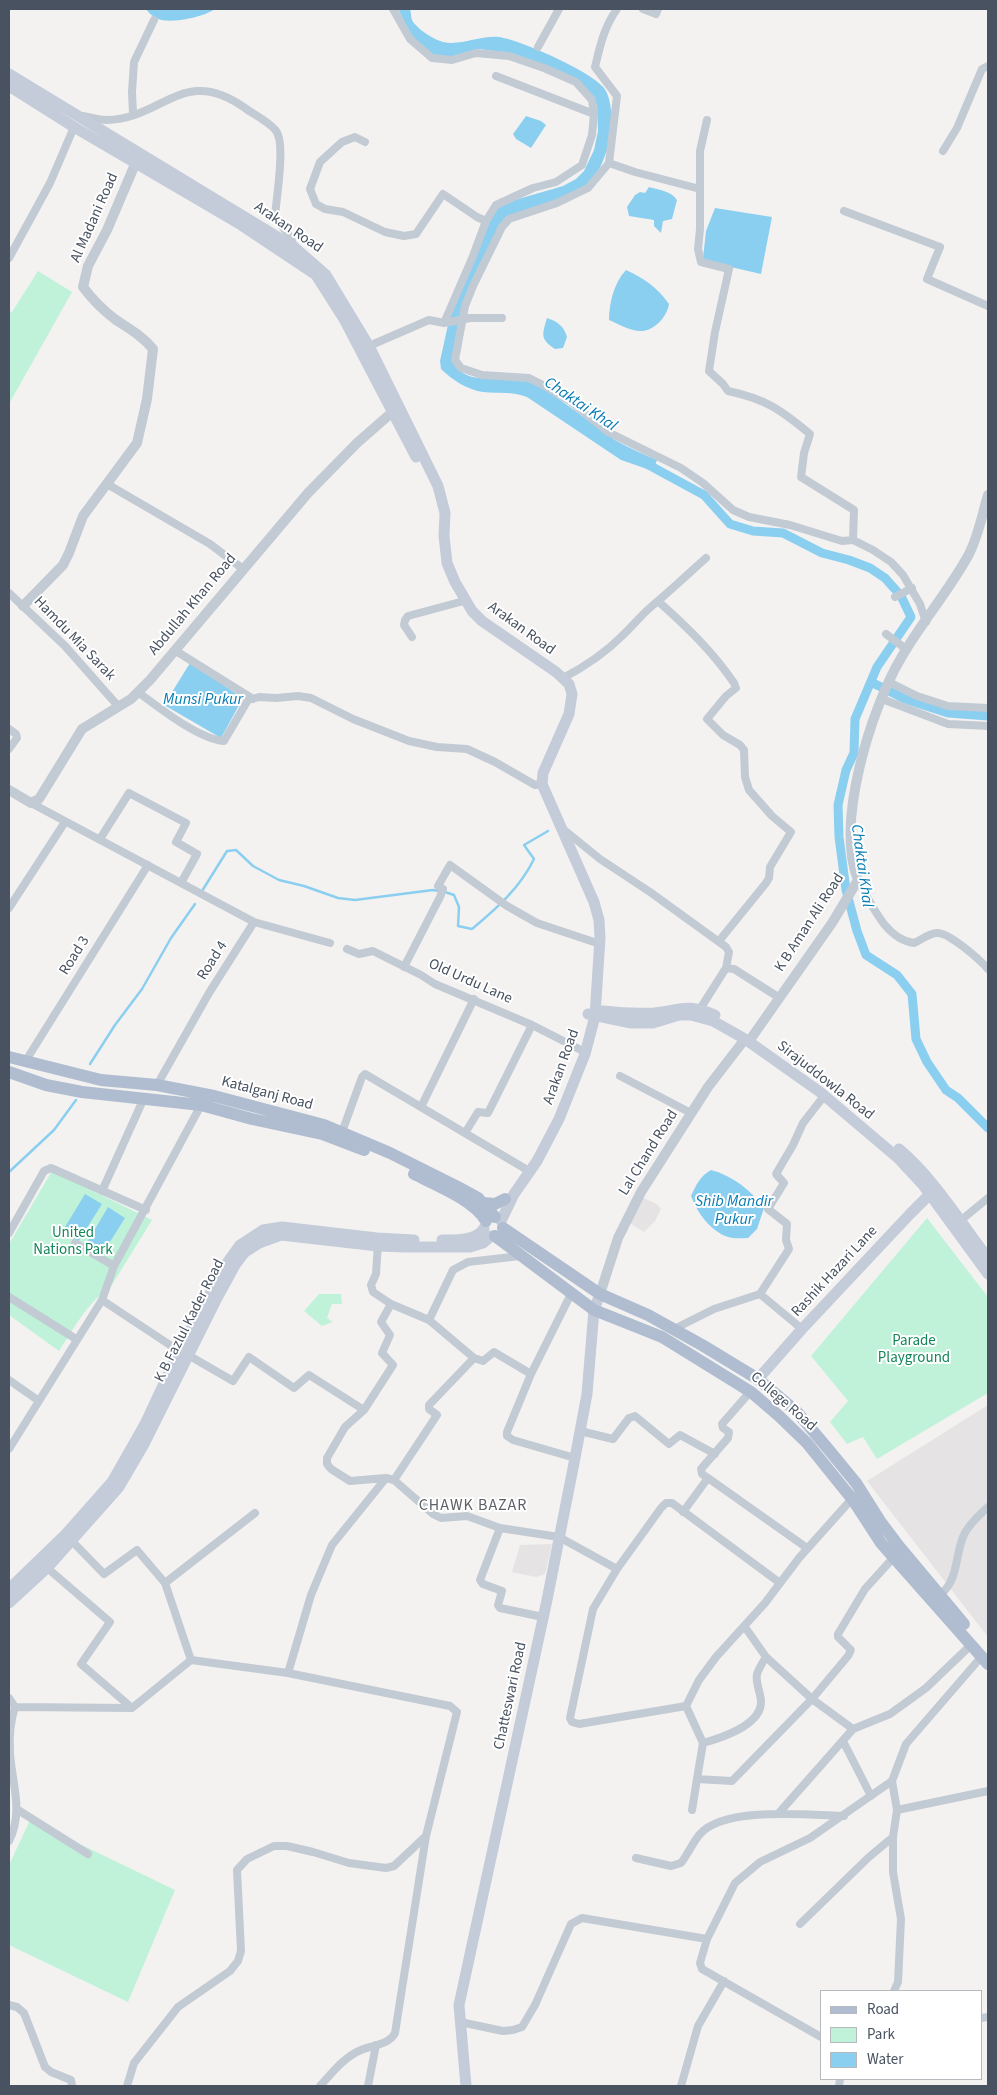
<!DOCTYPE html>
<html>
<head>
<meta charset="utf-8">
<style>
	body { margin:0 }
	#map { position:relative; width:997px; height:2095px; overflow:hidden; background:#f4f2f1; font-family:"Source Sans 3",sans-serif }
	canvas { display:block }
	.frame { position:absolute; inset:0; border:10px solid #485260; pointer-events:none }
	.legend { position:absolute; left:820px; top:1990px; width:162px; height:90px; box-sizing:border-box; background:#fff; border:1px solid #b6babf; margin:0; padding:6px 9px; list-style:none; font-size:15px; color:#485260 }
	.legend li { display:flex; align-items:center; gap:10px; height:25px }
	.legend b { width:25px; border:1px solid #b6babf }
</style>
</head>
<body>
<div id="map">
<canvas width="997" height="2095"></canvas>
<div class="frame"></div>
<ul class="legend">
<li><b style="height:6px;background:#b0bdd1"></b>Road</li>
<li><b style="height:14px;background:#bff2d9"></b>Park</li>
<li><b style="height:14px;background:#8bcff0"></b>Water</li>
</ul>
</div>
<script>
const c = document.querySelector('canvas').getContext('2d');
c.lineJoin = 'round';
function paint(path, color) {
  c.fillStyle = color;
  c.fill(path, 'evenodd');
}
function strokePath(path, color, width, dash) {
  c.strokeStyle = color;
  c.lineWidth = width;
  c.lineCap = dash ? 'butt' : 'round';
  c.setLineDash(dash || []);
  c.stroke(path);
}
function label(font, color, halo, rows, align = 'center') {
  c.font = font + ' "Source Sans 3",sans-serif';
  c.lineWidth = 4;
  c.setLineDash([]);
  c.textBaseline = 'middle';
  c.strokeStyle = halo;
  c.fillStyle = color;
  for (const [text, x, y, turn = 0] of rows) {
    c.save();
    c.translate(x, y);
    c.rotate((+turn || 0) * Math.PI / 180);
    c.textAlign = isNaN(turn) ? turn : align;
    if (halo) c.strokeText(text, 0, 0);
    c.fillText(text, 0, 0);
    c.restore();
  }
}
const education = new Path2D(`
	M642,1197L658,1205L661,1209L655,1221L644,1232L628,1222Z
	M988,1405V1637L867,1481Z
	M552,1544L545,1574L536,1577L512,1572L520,1545Z`);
const green = new Path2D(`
	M38,271L72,292L9,404V311L12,312Z
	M52,1171L152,1220L110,1288C87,1302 74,1329 59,1351L9,1315V1244Z
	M927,1218L988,1297V1393L877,1459L863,1437L847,1444L830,1422L848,1401L811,1356Z
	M319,1294H341L342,1304H332L327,1318L333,1322L322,1326L304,1311Z
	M30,1820L175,1890L128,2002L9,1945V1865Z`);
const water = new Path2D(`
	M146,9H215C204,17 171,24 158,19C153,17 148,12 146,9Z
	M398,9H410C411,12 411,17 412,20C417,29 433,39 443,42C461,46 480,35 499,37C520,40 591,71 604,88C614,101 613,134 607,150C603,161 599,172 592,180C575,200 533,208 509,217L469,290L454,363C465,385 498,377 518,379C542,381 593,426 615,440C629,448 643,454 657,460L653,471L621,460L527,397C512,391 499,394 483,392C468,390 452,380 441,369L440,361L451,311L495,210L508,202L563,186L576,179L584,171L594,150L598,131L597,105L584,88L502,52L479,49L454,57L432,55L411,35Z
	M526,116L541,121L546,125L531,148L516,139L513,134Z
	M649,187C659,190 671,191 677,200L672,219L663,221L661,233L654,226V220L629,216L627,207L635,195L640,192L645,193Z
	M715,208L772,217L761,274L709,262L703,258L706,231Z
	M626,270C645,279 657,287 669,304C667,317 654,332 639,331C629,330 618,324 609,320C609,304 614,282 626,270Z
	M547,318C558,322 564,326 567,337L563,348L555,349C540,339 542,335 547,318Z
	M190,663L243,698L221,738L164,705Z
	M711,1170C733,1176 751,1190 764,1208L757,1229L748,1238C742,1238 734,1239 728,1237C710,1231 697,1212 691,1196C696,1185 700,1176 711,1170Z
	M85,1194L102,1204L78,1242L62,1232Z
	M108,1207L125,1218L101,1256L85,1246Z`);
const stream = new Path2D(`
	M202,891L227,851L236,850L253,866L279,880L304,886L338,898L355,900L433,890L439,891
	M445,892L454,895L459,907L458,926L472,929C496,909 520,888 534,859L524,845L548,831
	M90,1064L115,1025L142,989L171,938L195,904
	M9,1172L54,1130L76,1100`);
const canal = new Path2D(`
	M645,463L704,495L730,524L753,531L783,533L822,553L849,560L870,568L885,578L901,596L911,617L877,667L855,719L854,753L846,770L838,805L839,837L846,890L857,931L866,955L897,975L912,994L916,1039L927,1062L946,1090L958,1098L988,1128
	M871,682L905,699L948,713L988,716`);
const minor = new Path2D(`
	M617,9C604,27 600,46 595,67L617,96L609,163L588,188L557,203L509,219L502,227L473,286L465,306L455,360L461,368L482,375L529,378L545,386L570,401L608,432L681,468L703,483L733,510L749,517L790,525L842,541L853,540L873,550L891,562L903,575L920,604L926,622
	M643,9L656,14L658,9
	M538,47L559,9
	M496,76L594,114
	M133,114L132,92L134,62L154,20
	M83,116C90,117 98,120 106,120C164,119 183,64 245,108C253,114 271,123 276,131C286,144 276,199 275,217L291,238L294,247
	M707,120L700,151V229L698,249L701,262L729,269L715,332L709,371L723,384L728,391C766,399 781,410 810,434L804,453L801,477L854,510L853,540
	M365,142L355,137L342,142L320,162L310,189L316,204L325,209L343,212L385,232L404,236L416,234L443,194L477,217L486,221L496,205L533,188L556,182L582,165L592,135L594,114L592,100L576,82L544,68L509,56L476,53L452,60L432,58L410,39L393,9
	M943,151L957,128L982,69L988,66
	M609,163L635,172L700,189
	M844,211L940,247L927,279L988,306
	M9,258L50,183L74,127
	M444,323L473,256L486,221
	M369,346L429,320L444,323L470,318H502
	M107,484L210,544L243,569
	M9,593L65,646L118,706
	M895,597L912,588
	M659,602C687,627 713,652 734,683L736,688L726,696L707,719L723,735L740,745L744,750L745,777L749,790L772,816L791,832L770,867L769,878L766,883L719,941
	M886,634L906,649
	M412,637L404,625L405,620L408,616L460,602
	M176,651L253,699
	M563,678C584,667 605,653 622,636C632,627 641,615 652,606C670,591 688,574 706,558
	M889,682L917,696L948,706L988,708
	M138,692C159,708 199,739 224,741L248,700L259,697L276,698L298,696L311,698L353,719L409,741L437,747L467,749L495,762L535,785L542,784
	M882,699L948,724L988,726
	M9,729L16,734L17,738L9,749
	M31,803L254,922
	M563,829L600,859L650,892L726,947L729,952L726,968L700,1009V1013
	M100,839L129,793L186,823L176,842L197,854L181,883
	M858,880C871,903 885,939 914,943C921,940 928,934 936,933C948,931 980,960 988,969
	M9,908L65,822
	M347,949L359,954L373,951L421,975L435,984L532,1025L581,1050
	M404,967L440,897L443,889L438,886L450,865L507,906L537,923L594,942
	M726,968L734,969L775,995
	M25,1062L148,865
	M620,1076L691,1113
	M157,1085L209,993L254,922L330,943
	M421,1107L474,999
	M342,1132L362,1077L365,1074L524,1168
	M465,1133L478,1112L488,1113L532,1025
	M102,1191L144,1098
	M960,1221L988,1198
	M9,1233L44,1171L51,1168L146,1210
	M75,1243L114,1266
	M378,1243L376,1274L371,1285L373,1292L391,1304L429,1320L474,1358L483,1361L494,1352L531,1374
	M572,1292L531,1374L507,1432V1436L513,1440L575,1458
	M760,1294L802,1329
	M9,1297L76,1339
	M102,1300L179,1351
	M391,1304L381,1322L390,1335L382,1353L393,1365L364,1410L345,1427L327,1458V1464L331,1469L350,1481L386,1478L394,1480L433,1514L441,1518L467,1516L500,1528L559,1537L617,1569
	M429,1320L453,1270L468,1262L520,1256
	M674,1329L714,1309L760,1294L789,1249L786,1240L787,1224L768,1209L784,1183L776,1174L793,1145L803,1123L824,1096
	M188,1355L233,1381L249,1357L294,1388L309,1375L364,1410
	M9,1380L39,1401
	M580,1431L613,1439L629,1418L635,1416L669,1444L680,1435L715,1454
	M9,1449L102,1300L114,1266L201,1105
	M708,1478L807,1548
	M394,1480L437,1415L429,1409V1405L474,1358
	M683,1512L708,1478L702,1474L701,1469L728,1438L729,1432L723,1428L722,1424L750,1392
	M500,1528L480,1580L483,1584L502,1591L498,1605L500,1608L543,1617
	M45,1566L110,1622L81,1664L132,1708
	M165,1583L255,1513
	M940,1595C958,1581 955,1557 963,1537C967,1526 979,1515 988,1507
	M745,1627L766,1657L812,1699L853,1729
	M766,1657C763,1662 759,1668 757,1674C755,1683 761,1693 761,1702C761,1725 721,1738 703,1743L686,1706L699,1680L716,1657L765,1603L799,1558L849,1502L853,1500
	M288,1673L311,1595L332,1545L386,1478
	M9,1698L15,1707
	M686,1706L579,1724L572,1722L570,1718L593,1609L617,1569L661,1508L666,1503H672L780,1583
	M15,1707L132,1708L191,1660L165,1583L137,1550L104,1574L69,1538
	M843,1741L871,1796
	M697,1779L703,1743
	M18,1810L88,1854
	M692,1810L697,1779L732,1781L812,1699L848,1656L851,1650L838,1637V1634L865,1589L894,1557
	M897,1810L988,1791
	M778,1814L853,1729L890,1714L926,1688L972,1644
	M9,1841C24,1811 12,1784 10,1753C9,1736 10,1722 15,1707
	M636,1858L671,1866L681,1863C688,1854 693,1842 700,1834C725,1806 810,1815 844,1816
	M800,1924L869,1857L893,1837
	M707,1939L700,1963L702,1969L821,2037
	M894,1991L898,1982L901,1919L893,1872V1837L897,1810L892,1781L906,1744L982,1656
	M9,2005L17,2007L24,2013L45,2067L51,2072L71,2080L72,2086
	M981,2018L988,2017
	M460,2022L503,2031L513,2030L522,2027L535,2005L571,1924L582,1918L707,1939L735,1883L760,1862L810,1838L892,1781
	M127,2086L134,2063L178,2007L230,1971L238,1961L241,1951L237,1870L247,1859L274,1846H287L313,1852L349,1863L386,1868L394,1866L426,1836L457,1712L450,1706L288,1673L191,1660
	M320,2086C332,2073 344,2057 361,2050C372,2045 389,2045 395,2033L426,1836
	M368,2086L376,2045
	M681,2086L698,2026L724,1981
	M839,2086L840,2079`);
const tertiary = new Path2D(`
	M23,606L63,565L69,553L83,516L137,443L147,399L153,349C142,336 130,329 116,320C104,311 92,299 83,287L88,266L107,230L136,162
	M9,790L31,803L39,799L82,729L131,699L150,680L308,493L357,443L397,408
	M752,1037L832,923L858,880C835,823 871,709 901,658C921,623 948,592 968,556C978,538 982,515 988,495
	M600,1294L618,1238L641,1192L708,1087L745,1039`);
const secondary = new Path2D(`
	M9,74L294,247L326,275L369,346L438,486L445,513L444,536L447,563L455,582L472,611L482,621L556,672L569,684L572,694L569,714L543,773L542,784L594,902L599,920L600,938L595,1016L585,1054L559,1119L537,1161L514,1194L501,1221
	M9,86L74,127L238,223L316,275L344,319L416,457
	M603,1011C620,1013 636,1014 654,1013C683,1010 685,1003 715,1015
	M588,1014L631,1023H653L679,1015H691L713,1021L745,1039L820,1092L898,1158L923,1185L988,1274
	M899,1149C933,1177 961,1223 988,1258
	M442,1240C455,1240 477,1241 484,1228
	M758,1379L802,1329L910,1214L930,1194L937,1192
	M9,1589L66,1534L112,1482L145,1424L179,1351L227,1263L240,1245L263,1230L282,1227L377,1238L414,1240
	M9,1603L47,1568L119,1487L143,1446L217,1298L235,1265L245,1252L259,1243L281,1235L378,1246L405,1247H470L483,1243L491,1236
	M466,2086L459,2005L547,1600L575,1458L587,1394L594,1310L600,1294`);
const primary = new Path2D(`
	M9,1057L101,1080L157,1085L214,1096L324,1125L390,1153L458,1187L478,1198L495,1217
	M9,1072L46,1085L82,1092L201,1105L252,1119L322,1134L364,1150
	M414,1174C436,1185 474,1200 486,1221
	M483,1203L495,1204L505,1199
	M503,1228L600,1294L648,1315L702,1345L758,1379L797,1412L829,1450L856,1483L880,1521L898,1545L964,1624
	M495,1236L594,1310L662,1337L751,1392L779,1416L807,1443L853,1500L881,1543L988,1664`);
const streetNames = [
	["Al Madani Road",95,218,-66],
	["Arakan Road",288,228,34],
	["Abdullah Khan Road",193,605,-50],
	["Arakan Road",521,629,36],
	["Hamdu Mia Sarak",74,639,46],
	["K B Aman Ali Road",810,923,-57],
	["Road 3",75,956,-58],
	["Road 4",213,961,-58],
	["Old Urdu Lane",470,982,24],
	["Arakan Road",562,1067,-70],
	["Sirajuddowla Road",825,1081,38],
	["Katalganj Road",267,1094,15],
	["Lal Chand Road",649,1153,-58],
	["Rashik Hazari Lane",835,1272,-47],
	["K B Fazlul Kader Road",190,1321,-63],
	["College Road",783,1402,41],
	["Chatteswari Road",511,1696,-78]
];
const parkNames = [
	["United",73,1234],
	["Nations Park",73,1251],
	["Parade",914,1342],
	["Playground",914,1359]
];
const waterNames = [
	["Chaktai Khal",580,405,34],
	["Munsi Pukur",203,700],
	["Chaktai Khal",861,866,82],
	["Shib Mandir",734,1202],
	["Pukur",734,1220]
];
const neighbourhoodNames = [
	["CHAWK BAZAR",473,1506]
];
paint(education, '#e5e3e3');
paint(green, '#bff2d9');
paint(water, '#8bcff0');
strokePath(stream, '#8bcff0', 2.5);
strokePath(canal, '#8bcff0', 9);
strokePath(minor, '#c2cad3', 8);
strokePath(tertiary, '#c2cad3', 10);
strokePath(secondary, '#c4ccda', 11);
strokePath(primary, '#b0bdd1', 12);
label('15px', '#485260', '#fff', streetNames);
label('15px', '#14865a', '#fff', parkNames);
label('italic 16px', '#077cb4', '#fff', waterNames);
c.letterSpacing = '1px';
label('16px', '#5d6067', '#fff', neighbourhoodNames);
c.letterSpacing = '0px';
</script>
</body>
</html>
